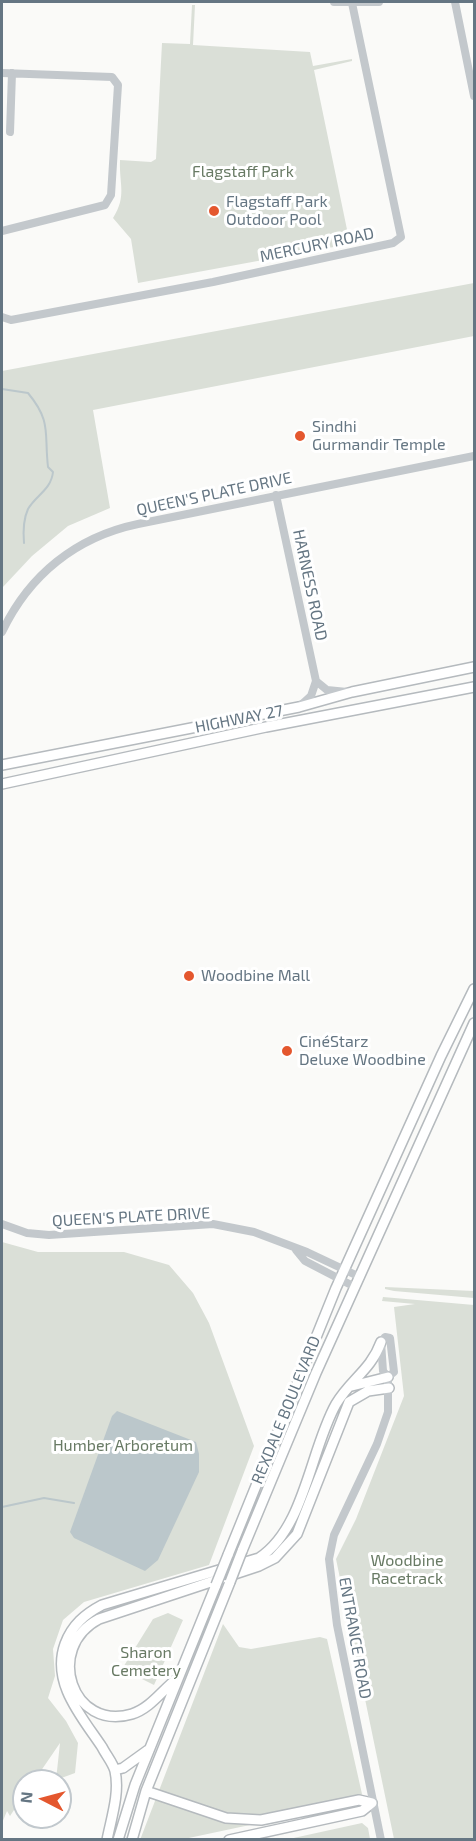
<!DOCTYPE html>
<html>
<head>
<meta charset="utf-8">
<style>
	body { margin:0 }
	#map { position:relative; width:476px; height:1841px; overflow:hidden; background:#fafaf8; font-family:"Exo 2",sans-serif }
	canvas { display:block }
	.frame { position:absolute; inset:0; border:3px solid #657683; pointer-events:none }
	.north { position:absolute; left:12px; top:1769px; width:60px; height:60px; box-sizing:border-box; background:#fff; border:2px solid #c1c8cd; border-radius:50%; rotate:276deg; font-size:16px; font-weight:700; line-height:24px; text-align:center; color:#657683 }
	.north::after { content:''; display:block; margin:auto; width:21px; height:27px; background:#e4572e; clip-path:polygon(50% 0,100% 100%,50% 72%,0 100%) }
</style>
</head>
<body>
<div id="map">
<canvas width="476" height="1841"></canvas>
<div class="frame"></div>
<div class="north">N</div>
</div>
<script>
const c = document.querySelector('canvas').getContext('2d');
c.lineJoin = 'round';
function paint(path, color) {
  c.fillStyle = color;
  c.fill(path, 'evenodd');
}
function strokePath(path, color, width, dash) {
  c.strokeStyle = color;
  c.lineWidth = width;
  c.lineCap = dash ? 'butt' : 'round';
  c.setLineDash(dash || []);
  c.stroke(path);
}
function label(font, color, halo, rows, align = 'center') {
  c.font = font + ' "Exo 2",sans-serif';
  c.lineWidth = 6;
  c.setLineDash([]);
  c.textBaseline = 'middle';
  c.strokeStyle = halo;
  c.fillStyle = color;
  for (const [text, x, y, turn = 0] of rows) {
    c.save();
    c.translate(x, y);
    c.rotate((+turn || 0) * Math.PI / 180);
    c.textAlign = isNaN(turn) ? turn : align;
    if (halo) c.strokeText(text, 0, 0);
    c.fillText(text, 0, 0);
    c.restore();
  }
}
const green = new Path2D(`
	M192,5H195L193,45L310,52L313,66L352,59V61L314,70L350,244L138,283L131,239L113,218C127,196 119,185 120,160L151,162L156,159L162,43L190,44Z
	M474,283V336L93,410L110,508L68,526L32,556L2,588V371Z
	M2,1242L38,1252H124L169,1265L193,1293L209,1323L254,1446L209,1565L84,1602L63,1620L53,1649L55,1676L48,1698L66,1721L78,1743L75,1773L56,1780L60,1743L34,1781H24V1795L10,1816L7,1811L2,1823Z
	M385,1287L474,1291V1298L394,1291L385,1289Z
	M383,1297L474,1305V1839H394L336,1559L356,1519L404,1396L394,1307L415,1304L382,1301Z
	M168,1613L183,1620L154,1685L122,1669L153,1619Z
	M223,1624L239,1647L251,1649L320,1637L327,1639L362,1794L358,1802L184,1839L140,1840Z
	M362,1823L368,1828L370,1839H289Z`);
const water = new Path2D(`
	M117,1411L196,1442L199,1454V1472L158,1560L145,1571L74,1538L70,1532L112,1416Z`);
const stream = new Path2D(`
	M2,389L28,393C52,422 44,433 48,467L53,472C51,490 36,495 28,509C23,520 23,531 24,543
	M2,1507L44,1498L74,1503`);
const minor = new Path2D(`
	M334,2H379
	M455,2L474,96
	M2,73L112,77L118,85L111,195L105,205L2,231
	M10,132L12,73
	M2,317L11,320L213,282L393,243L401,237L352,3
	M276,495L316,681L311,696L300,706
	M2,632C29,575 76,537 138,524L474,456
	M316,681L327,690L347,692
	M2,1224L27,1233L49,1235L213,1224L254,1232L307,1252L360,1277
	M296,1250L305,1261L355,1287
	M381,1840L337,1625L329,1559L334,1535L377,1444L388,1412V1377L383,1371L381,1342L385,1337L390,1338L394,1372L388,1377`);
const major = new Path2D(`
	M2,765L299,707L352,692L474,667
	M2,784L266,727L474,687
	M352,1386L388,1377
	M242,1551L316,1373L474,1023
	M228,1555L336,1288L441,1056L474,989
	M178,1678C163,1689 151,1708 132,1714C72,1732 44,1648 99,1619L259,1566L275,1558L297,1534L349,1402L368,1391L389,1388
	M115,1770L123,1768L148,1750
	M146,1791L226,1818L261,1820L359,1800L372,1803
	M107,1840C111,1819 120,1793 115,1771C113,1763 106,1755 102,1747C82,1717 51,1683 65,1644C72,1625 85,1614 102,1605L259,1558C305,1528 310,1450 336,1404C350,1380 371,1370 381,1342
	M118,1840L135,1785L216,1585
	M132,1840L146,1791L230,1582
	M229,1840L362,1811L372,1803`);
const majorBridge = new Path2D(`
	M230,1582L242,1551
	M216,1585L228,1555`);
const markers = [
	[214,211,6,"#e4572e"],
	[300,436,6,"#e4572e"],
	[189,976,6,"#e4572e"],
	[287,1051,6,"#e4572e"]
];
const parkNames = [
	["Flagstaff Park",243,172],
	["Humber Arboretum",123,1446],
	["Woodbine",407,1561],
	["Racetrack",407,1579],
	["Sharon",146,1653],
	["Cemetery",146,1671]
];
const poiNames = [
	["Flagstaff Park",226,202],
	["Outdoor Pool",226,220],
	["Sindhi",312,427],
	["Gurmandir Temple",312,445],
	["Woodbine Mall",201,976],
	["CinéStarz",299,1042],
	["Deluxe Woodbine",299,1060]
];
const streetNames = [
	["MERCURY ROAD",317,245,-12],
	["QUEEN'S PLATE DRIVE",214,494,-12],
	["HARNESS ROAD",310,585,78],
	["HIGHWAY 27",239,719,-11],
	["QUEEN'S PLATE DRIVE",131,1217,-3],
	["REXDALE BOULEVARD",286,1410,-68],
	["ENTRANCE ROAD",355,1638,80]
];
paint(green, '#dadfd7');
paint(water, '#bbc7cb');
strokePath(stream, '#bbc7cb', 2);
strokePath(major, '#b5babe', 12);
strokePath(minor, '#c3c8cc', 8);
strokePath(major, '#fff', 9);
strokePath(majorBridge, '#b5babe', 12, []);
strokePath(majorBridge, '#fff', 9);
for (const [x, y, r, color] of markers) {
  const dot = new Path2D();
  dot.arc(x, y, r, 0, 2 * Math.PI);
  c.fillStyle = color;
  c.fill(dot);
  strokePath(dot, '#fff', 2);
}
label('16px', '#687a64', '#fff', parkNames);
label('16px', '#657683', '#fff', poiNames, 'left');
label('16px', '#657683', '#fff', streetNames);
</script>
</body>
</html>
